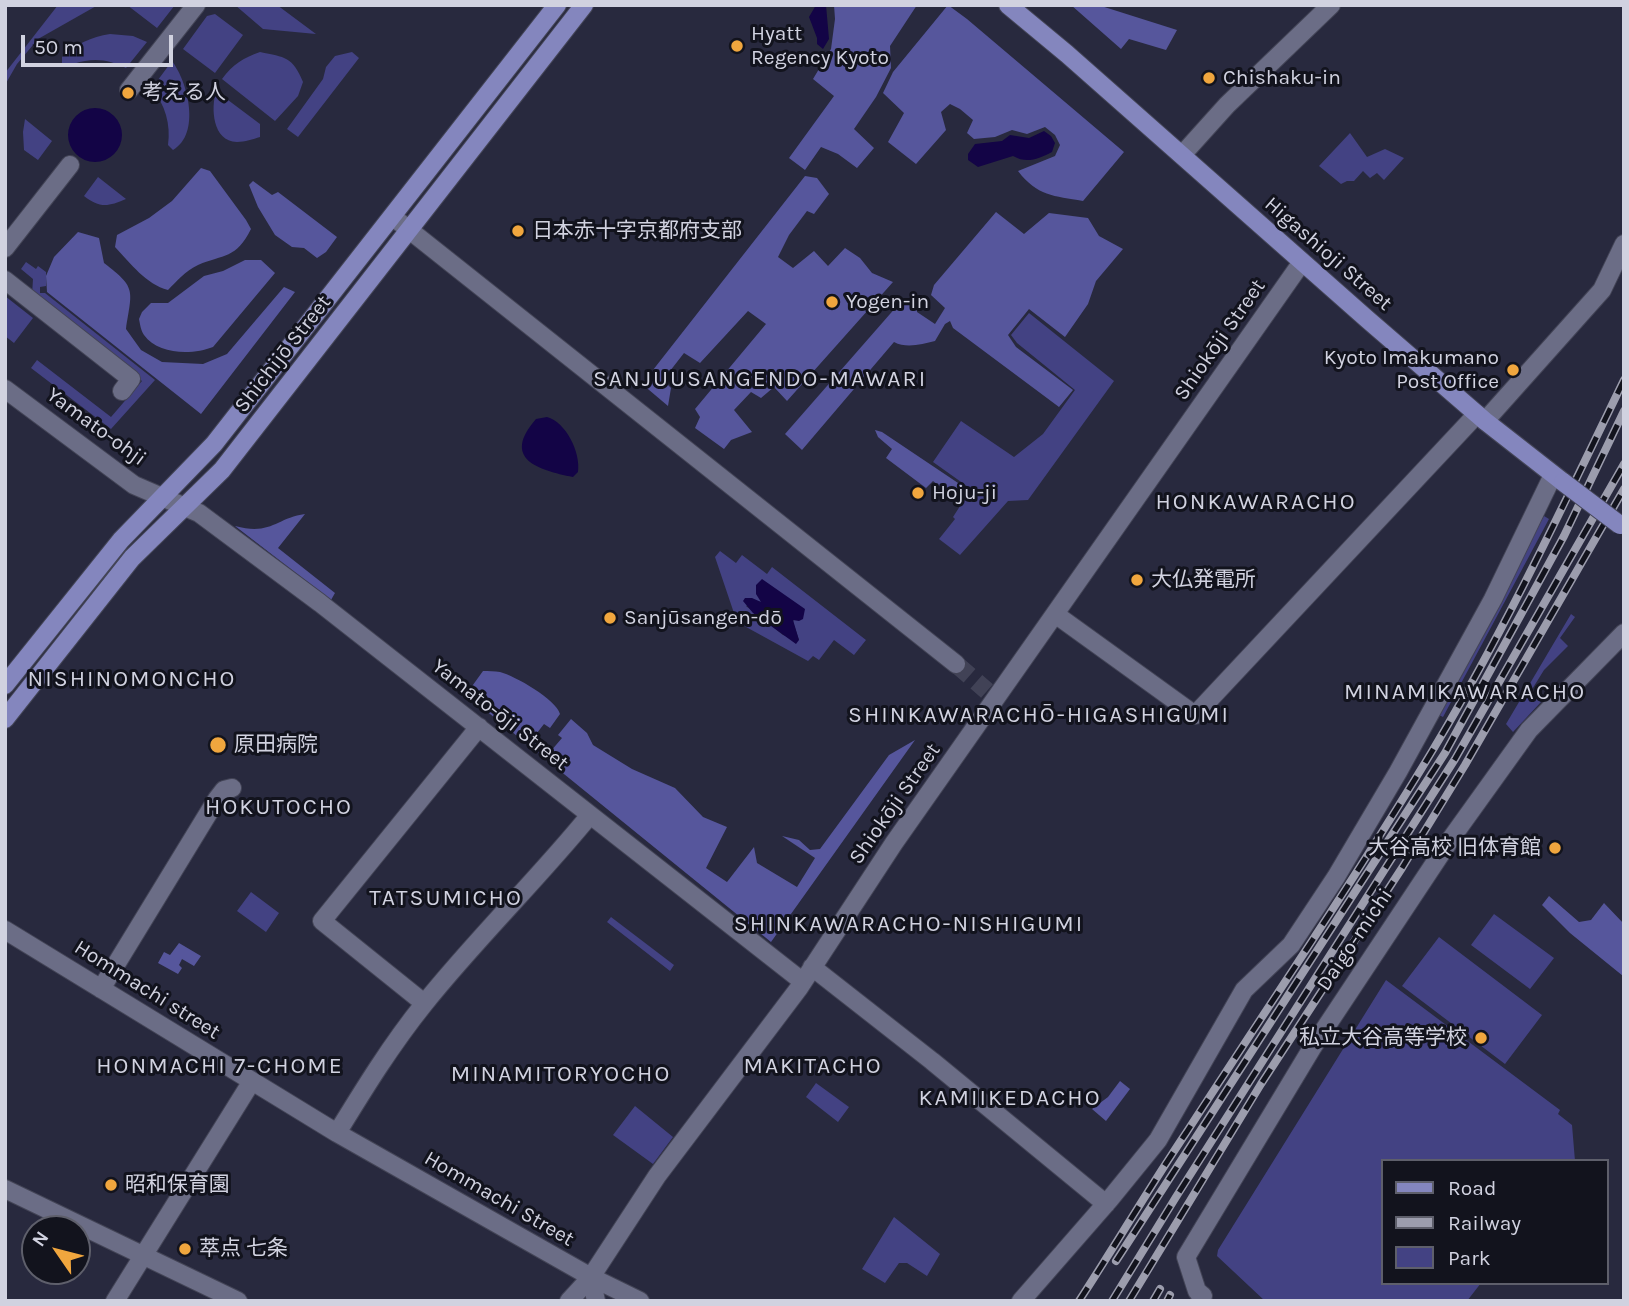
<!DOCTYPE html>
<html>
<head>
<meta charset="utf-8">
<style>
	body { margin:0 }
	#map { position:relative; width:1629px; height:1306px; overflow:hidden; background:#28293e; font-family:Karla,sans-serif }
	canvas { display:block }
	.frame { position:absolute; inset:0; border:7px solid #d1d2e0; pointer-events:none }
	.legend { position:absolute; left:1381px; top:1159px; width:228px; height:126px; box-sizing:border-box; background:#12131d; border:2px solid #5e5f6b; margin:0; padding:9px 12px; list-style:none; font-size:21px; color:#d1d2e0 }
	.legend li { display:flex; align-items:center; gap:14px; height:35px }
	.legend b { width:35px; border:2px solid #5e5f6b }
	.north { position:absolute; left:21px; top:1215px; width:70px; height:70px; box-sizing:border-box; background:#12131d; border:2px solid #5e5f6b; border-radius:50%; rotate:305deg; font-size:19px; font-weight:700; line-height:28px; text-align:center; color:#d1d2e0 }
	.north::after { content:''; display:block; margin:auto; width:24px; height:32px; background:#f0a63e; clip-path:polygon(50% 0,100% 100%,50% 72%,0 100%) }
	.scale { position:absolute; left:21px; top:35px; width:152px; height:32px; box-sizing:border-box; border:4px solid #d1d2e0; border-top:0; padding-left:9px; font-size:21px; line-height:24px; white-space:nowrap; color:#d1d2e0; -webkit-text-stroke:5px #12131d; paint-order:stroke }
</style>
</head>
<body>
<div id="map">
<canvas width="1629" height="1306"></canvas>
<div class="frame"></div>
<ul class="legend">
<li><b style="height:9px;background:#8486be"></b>Road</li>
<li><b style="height:9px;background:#9c9dad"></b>Railway</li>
<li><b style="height:19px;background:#434283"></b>Park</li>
</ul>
<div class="north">N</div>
<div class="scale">50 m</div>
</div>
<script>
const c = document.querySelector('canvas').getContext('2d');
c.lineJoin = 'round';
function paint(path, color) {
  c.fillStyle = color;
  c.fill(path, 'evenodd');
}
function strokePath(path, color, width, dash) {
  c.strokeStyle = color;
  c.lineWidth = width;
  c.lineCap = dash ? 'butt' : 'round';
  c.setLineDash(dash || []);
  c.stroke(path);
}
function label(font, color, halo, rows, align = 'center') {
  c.font = font + ' Karla,"Noto Sans JP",sans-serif';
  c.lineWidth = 6;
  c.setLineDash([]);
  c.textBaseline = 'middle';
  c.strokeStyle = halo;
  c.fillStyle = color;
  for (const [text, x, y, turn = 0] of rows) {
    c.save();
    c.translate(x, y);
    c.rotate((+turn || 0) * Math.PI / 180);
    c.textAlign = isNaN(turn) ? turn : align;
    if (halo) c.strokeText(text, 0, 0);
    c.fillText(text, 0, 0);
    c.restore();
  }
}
const green = new Path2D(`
	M58,5H98L38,39L17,64L5,85V73Z
	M127,5H175L157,28Z
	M235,5H277L316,34L263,29Z
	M215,14L243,35L215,73L183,49L207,16Z
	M110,34L133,36L147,42L126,68C114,62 100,58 85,61C77,62 70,66 62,65V57C76,44 91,37 110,34Z
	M260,52C285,57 293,57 303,82L298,96L275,121L222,79C233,64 243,58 260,52Z
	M352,52L359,58L298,137L287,129L323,79L326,67L335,56Z
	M172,61C188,82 201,134 173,150L168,145C171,124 165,105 152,88Z
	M216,91L260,124V137C253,139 245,142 237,142C212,141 211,108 216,91Z
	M25,119L52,141L38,160L24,150L23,132Z
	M1350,133L1367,157L1385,149L1404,158L1384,180L1377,173L1370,178L1363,171L1354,181H1347L1341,184L1319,166Z
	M98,177L126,199C108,207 99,208 84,196Z
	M26,262L36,269L38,266L46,272V286L40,287V293H45L155,380L111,429L31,368L37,360L111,417L142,381L32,295L33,279L21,269Z
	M5,296L33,318L14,343L5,336Z
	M1029,313L1114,381L1028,500L1008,501L960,555L939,539L955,519L953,517L971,489L933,462L961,421L1014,457L1043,434L1075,390L1017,343L1011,335Z
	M1544,516L1549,519L1443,717L1439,715L1530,537Z
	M720,551L736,563L742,555L767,574L772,567L866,640L854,655L834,640L819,660L813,656L808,661L737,622L715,557ZM760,598L794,619L793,622L799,640L783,635L746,606L756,601L761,602Z
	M1571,614L1575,617L1560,638L1568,646L1544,670L1531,691L1541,702L1513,732L1506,724Z
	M251,892L279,913L266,932L237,911Z
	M1494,914L1554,958L1530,989L1471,945Z
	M611,917L674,965L670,971L607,922Z
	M1439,937L1542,1015L1505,1064L1402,986Z
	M1386,980L1560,1110L1558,1114L1572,1125L1575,1161H1382V1283H1481L1467,1301H1265L1217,1256L1218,1250Z
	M816,1083L849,1107L838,1122L806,1097Z
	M635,1106L673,1137L653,1164L613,1135Z
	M894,1217L940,1254L927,1276L907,1263H899L885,1283L862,1269Z`);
const forest = new Path2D(`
	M834,5H917L890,46L891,68L876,97L854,129L874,148L857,168L838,154L821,147L805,170L789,158L834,96L813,79L831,49L835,19Z
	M948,5L967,19L1124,152L1083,201C1054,196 1037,196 1018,171L1055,156L1060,145L1055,135L1045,127L1027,134L1012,130L995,137L974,139L967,133L973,120L960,109L950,104L941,112L946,130L916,164L888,142L904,113L883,93L893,72Z
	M1071,5H1098L1177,30L1166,50L1129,39L1121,49Z
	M201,168L210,171L246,220L251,229C236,259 224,254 198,265C185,271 177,281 168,290C146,284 131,264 115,247L117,235L149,218L172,201Z
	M805,176L817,178L829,194L814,214L807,211L789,235L778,257L793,268L814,251L828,266L845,248L860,258L872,273L893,282L787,401L774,387L761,398L751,392L734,410L752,432L731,440L724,449L695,428L700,417L695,409L766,324L748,311L700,363L684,353L663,380L671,388L668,406L642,384Z
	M253,181L272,195L278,192L337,237L326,252L317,258L304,248L292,247L275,235L258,207L249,185Z
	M996,212L1024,234L1049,213L1088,218L1099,236L1123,249L1096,281L1088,304L1065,337L1029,309L1008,335L1016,347L1073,390L1059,407L953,328L950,321L945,324L935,341C922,344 907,349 894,342L802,450L785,434L904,298L917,304V312L935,324L945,308L931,295L934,285Z
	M78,232L99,238L104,263C137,288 132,290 126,329L141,350L162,362L203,364L227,354L284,287L295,292L201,414L47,292L46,276L54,257Z
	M245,260H261L275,273L213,347C193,355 158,355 144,335C141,331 140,324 139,319L142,312L151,303H168L204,276L223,271Z
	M875,430L882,432L967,489L959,502L933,481L926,488L886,458L892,449L878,437Z
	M305,514L278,548L335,593L331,600L235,526C271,536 276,518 305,514Z
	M483,671C488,671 495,671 500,672C515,676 556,699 560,714L550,728L544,724L533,738L550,752L562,738L558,735L571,719L587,733L593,745L632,769L675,788L703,817L727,827L706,868L727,882L754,847L757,863L797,887L815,858L782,836L799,840L810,850L820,849L889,755L915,740L771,942L474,701L470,689Z
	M1549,896L1579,922L1591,920L1604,903L1624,924L1623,976L1570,933L1542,905Z
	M179,943L201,956L194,966L182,959L179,965L182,968L178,974L158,963L164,952L170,955Z
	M1120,1081L1130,1089L1106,1121L1092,1109L1108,1097Z`);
const water = new Path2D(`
	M816,5H826L829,39L823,49L817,44V38L809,17Z
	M68 135a27 27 0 1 1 54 0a27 27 0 1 1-54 0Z
	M1044,131L1051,136L1055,143L1052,152C1038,159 1027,164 1013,156L978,167L968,160V154L975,144L1002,141L1010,135L1029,138Z
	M547,417C566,422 581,453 578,472L573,477C538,470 501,459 536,419Z
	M762,579L805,609L803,619L799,621L793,620L799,640L796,644L753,613L743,601L745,598H752L761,602L756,594V585Z`);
const minorTunnel = new Path2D(`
	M956,664L987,691`);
const minor = new Path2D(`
	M129,90L196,5
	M1182,155L1227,105L1331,5
	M393,217L956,664
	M5,248L70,165
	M5,280L131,379L122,391
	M5,389L134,485L199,513L320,603L802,981
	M1485,421L1602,290L1624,244
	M1055,614L1195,715L1477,414
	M5,930L337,1133L591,1277L640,1301
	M812,967L932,1061L1106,1204
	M101,989L217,799L224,790L232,788
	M424,1003L322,921L479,727
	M337,1133C364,1089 391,1045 424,1004C476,939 537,880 590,815
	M5,1189L238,1301
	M591,1277L596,1301
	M115,1301L252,1081
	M569,1301L591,1277L657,1176L799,988L894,843L1302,262
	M1021,1301L1110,1199L1158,1140L1244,990L1291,945L1336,877L1398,772L1493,599L1553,475
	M1200,1301L1203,1296L1197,1291L1186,1257L1312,1048L1450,840L1529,730L1624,633`);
const major = new Path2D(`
	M1008,5L1067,54L1367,319L1485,421L1563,482
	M5,685L121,540L214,444L557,5
	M5,719L132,558L222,470L584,5`);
const rail = new Path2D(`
	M1116,1261L1445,753L1564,536L1624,411
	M1079,1301C1115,1246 1149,1188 1186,1133C1269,1005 1355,879 1434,748C1505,630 1564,504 1624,380
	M1112,1301L1176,1197L1455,759L1624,464
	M1129,1301L1261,1084L1402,868L1465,765L1624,489
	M1153,1301L1160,1289
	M1167,1301L1170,1295`);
const majorBridge = new Path2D(`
	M1563,482L1620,525`);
const markers = [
	[737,46,7,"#f0a63e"],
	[1209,78,7,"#f0a63e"],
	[128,93,7,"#f0a63e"],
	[518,231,7,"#f0a63e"],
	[832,302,7,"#f0a63e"],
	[1513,370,7,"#f0a63e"],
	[918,493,7,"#f0a63e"],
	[1137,580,7,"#f0a63e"],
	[610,618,7,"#f0a63e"],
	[218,745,9,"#f0a63e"],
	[1555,848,7,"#f0a63e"],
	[1481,1038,7,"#f0a63e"],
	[111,1185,7,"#f0a63e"],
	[185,1249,7,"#f0a63e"]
];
const poiNames = [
	["Hyatt",751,34],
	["Regency Kyoto",751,58],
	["Chishaku-in",1223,78],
	["考える人",142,93],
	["日本赤十字京都府支部",532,231],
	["Yogen-in",846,302],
	["Kyoto Imakumano",1499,358,"right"],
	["Post Office",1499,382,"right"],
	["Hoju-ji",932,493],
	["大仏発電所",1151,580],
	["Sanjūsangen-dō",624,618],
	["原田病院",234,745],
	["大谷高校 旧体育館",1541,848,"right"],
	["私立大谷高等学校",1467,1038,"right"],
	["昭和保育園",125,1185],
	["萃点 七条",199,1249]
];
const streetNames = [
	["Higashioji Street",1328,254,41],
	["Shiokōji Street",1220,340,-55],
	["Shichijō Street",283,354,-52],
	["Yamato-ohji",96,427,36],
	["Yamato-ōji Street",500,715,38],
	["Shiokōji Street",895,804,-55],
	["Daigo-michi",1355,940,-56],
	["Hommachi street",147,990,32],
	["Hommachi Street",499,1199,30]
];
const neighbourhoodNames = [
	["SANJUUSANGENDO-MAWARI",760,379],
	["HONKAWARACHO",1256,502],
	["NISHINOMONCHO",132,679],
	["MINAMIKAWARACHO",1465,692],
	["SHINKAWARACHŌ-HIGASHIGUMI",1039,715],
	["HOKUTOCHO",279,807],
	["TATSUMICHO",446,898],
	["SHINKAWARACHO-NISHIGUMI",909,924],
	["HONMACHI 7-CHOME",220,1066],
	["MAKITACHO",813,1066],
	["MINAMITORYOCHO",561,1074],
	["KAMIIKEDACHO",1010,1098]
];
paint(green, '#434283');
paint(forest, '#56569c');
paint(water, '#130446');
strokePath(minorTunnel, '#414256', 18, [18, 9]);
strokePath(minor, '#434456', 20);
strokePath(major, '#434456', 20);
strokePath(minor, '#6b6d86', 18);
strokePath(major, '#8486be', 18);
strokePath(rail, '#9c9dad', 8);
strokePath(rail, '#12131d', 5, [16]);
strokePath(majorBridge, '#434456', 20, []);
strokePath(majorBridge, '#8486be', 18);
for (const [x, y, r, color] of markers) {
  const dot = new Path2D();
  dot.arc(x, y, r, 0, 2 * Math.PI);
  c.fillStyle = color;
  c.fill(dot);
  strokePath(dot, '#12131d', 2.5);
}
label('21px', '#d1d2e0', '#12131d', poiNames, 'left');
label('21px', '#d1d2e0', '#12131d', streetNames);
c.letterSpacing = '2px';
label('23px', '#d1d2e0', '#12131d', neighbourhoodNames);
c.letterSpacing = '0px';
</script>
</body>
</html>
